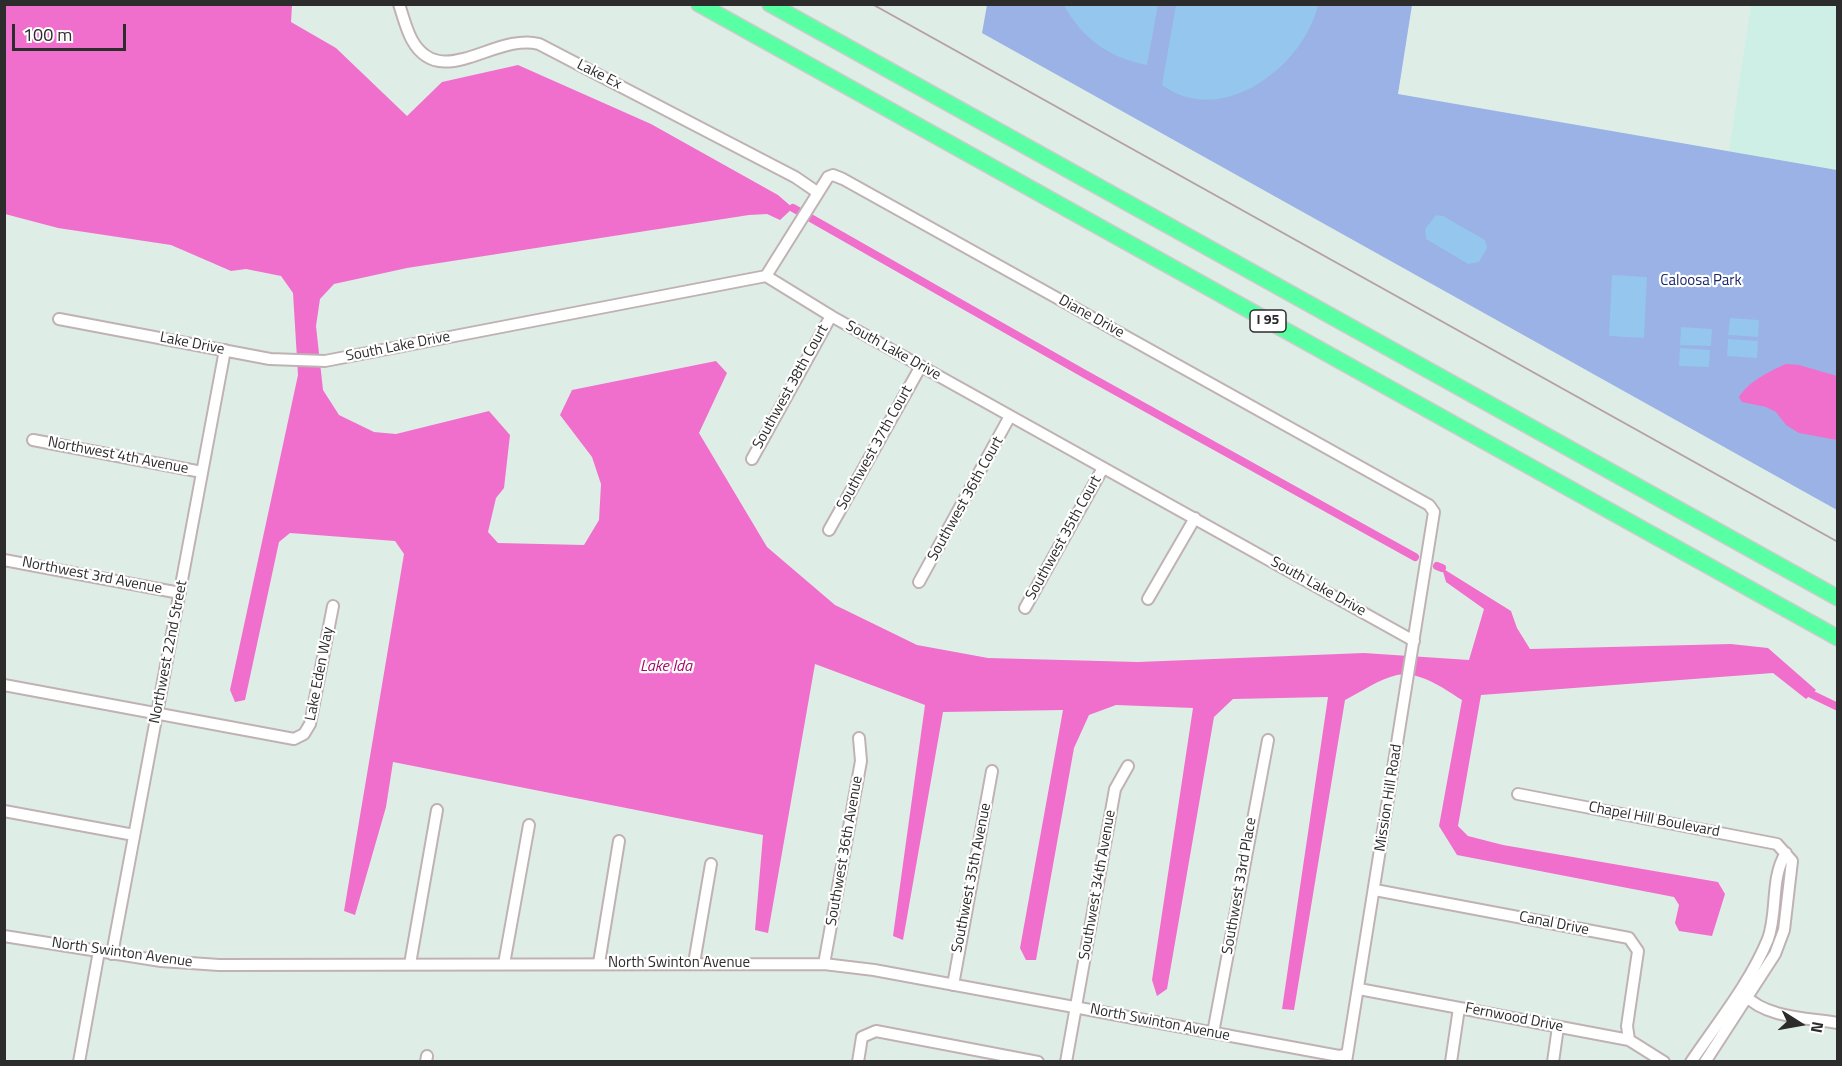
<!DOCTYPE html>
<html>
<head>
<meta charset="utf-8">
<style>
	body { margin:0 }
	#map { position:relative; width:1842px; height:1066px; overflow:hidden; background:#deeee7; font-family:"Titillium Web",sans-serif }
	canvas { display:block }
	.frame { position:absolute; inset:0; border:6px solid #2c2c2c; pointer-events:none }
	.north { position:absolute; left:1770px; top:994px; width:60px; height:60px; -webkit-text-stroke:4px #fff; paint-order:stroke; rotate:101deg; font-size:16px; font-weight:700; line-height:24px; text-align:center; color:#2c2c2c }
	.north::after { content:''; display:block; margin:auto; width:21px; height:27px; background:#2c2c2c; clip-path:polygon(50% 0,100% 100%,50% 72%,0 100%) }
	.scale { position:absolute; left:12px; top:24px; width:114px; height:27px; box-sizing:border-box; border:3px solid #2c2c2c; border-top:0; padding-left:8px; font-size:18px; line-height:21px; white-space:nowrap; color:#2c2c2c; -webkit-text-stroke:4px #fff; paint-order:stroke }
</style>
</head>
<body>
<div id="map">
<canvas width="1842" height="1066"></canvas>
<div class="frame"></div>
<div class="north">N</div>
<div class="scale">100 m</div>
</div>
<script>
const c = document.querySelector('canvas').getContext('2d');
c.lineJoin = 'round';
function paint(path, color) {
  c.fillStyle = color;
  c.fill(path, 'evenodd');
}
function strokePath(path, color, width, dash) {
  c.strokeStyle = color;
  c.lineWidth = width;
  c.lineCap = dash ? 'butt' : 'round';
  c.setLineDash(dash || []);
  c.stroke(path);
}
function label(font, color, halo, rows, align = 'center') {
  c.font = font + ' "Titillium Web",sans-serif';
  c.lineWidth = 4.5;
  c.setLineDash([]);
  c.textBaseline = 'middle';
  c.strokeStyle = halo;
  c.fillStyle = color;
  for (const [text, x, y, turn = 0] of rows) {
    c.save();
    c.translate(x, y);
    c.rotate((+turn || 0) * Math.PI / 180);
    c.textAlign = isNaN(turn) ? turn : align;
    if (halo) c.strokeText(text, 0, 0);
    c.fillText(text, 0, 0);
    c.restore();
  }
}
const education = new Path2D(`
	M1751,5H1837V170L1729,151Z`);
const green = new Path2D(`
	M987,5H1412L1398,94L1837,170V510L982,33Z`);
const pitch = new Path2D(`
	M1064,5H1158L1147,65C1110,58 1082,39 1064,5Z
	M1176,5V4L1318,5C1304,66 1222,129 1162,85Z
	M1436,215L1443,216L1485,240L1487,248L1479,262L1468,264L1426,239L1425,229Z
	M1612,275L1647,277L1644,338L1609,336Z
	M1730,318L1759,320L1758,337L1728,335Z
	M1681,327L1712,329L1711,346L1680,345Z
	M1728,339L1758,341L1757,358L1727,356Z
	M1680,348L1710,350L1709,367L1679,366Z`);
const water = new Path2D(`
	M4,5H292L291,22L336,48L407,116L442,82L518,65L651,124L778,195L793,208L780,220L767,214L749,215L407,268L334,284L320,299L316,326L323,390L339,415L374,432L396,434L489,411L510,435L504,488L496,498L488,532L498,543L584,545L599,520L601,484L592,457L560,415L572,390L716,361L727,373L699,433L767,547L835,605L917,645L988,658L1138,662L1364,653L1469,660L1484,609L1446,582L1442,568L1511,611L1517,628L1530,649L1731,644L1768,648L1816,690L1806,699L1773,673L1481,695L1458,826L1468,836L1503,845L1718,882L1725,894L1712,936L1679,931L1675,923L1679,905L1674,897L1457,855L1439,826L1462,700C1445,689 1418,670 1397,675C1379,679 1361,692 1345,700L1294,1010L1282,1009L1328,697L1233,699L1214,717L1167,989L1157,996L1152,980L1193,708L1116,705L1089,715L1074,748L1036,960H1026L1020,948L1063,710L943,712L903,940L893,936L925,705L815,664L768,933L755,930L763,835L393,762L386,807L355,915L344,911L404,554L395,541L290,533L279,542L245,700L235,702L230,690L298,375L293,293L281,276L246,269L231,271L171,245L58,228L5,214Z
	M1786,364L1799,365L1837,376V440L1799,433L1786,425L1776,412L1766,407L1742,402L1739,397C1748,382 1770,371 1786,364Z`);
const canal = new Path2D(`
	M793,208L1083,373L1415,557
	M1437,566L1442,568
	M1811,694L1838,707`);
const minor = new Path2D(`
	M399,4C403,16 406,29 412,40C441,92 496,32 539,44L795,177L817,192
	M766,276L828,177L833,175L843,179L1429,505L1434,512L1346,1062
	M59,319L270,359L325,361L766,276L831,316L1414,641
	M33,440L202,472
	M752,459L831,316
	M829,530L921,366
	M4,560L180,593
	M919,582L1010,416
	M1148,599L1195,518
	M1025,608L1103,468
	M4,685L294,739L304,734L310,724L333,606
	M1518,794L1777,844L1792,861L1784,930L1775,954L1705,1062
	M4,811L134,835
	M1375,890L1629,938L1638,951L1627,1026L1629,1040
	M4,936L161,961L219,965L824,964L874,970L1339,1056L1347,1054
	M112,954L225,350
	M599,963L619,841
	M694,963L711,864
	M410,964L437,810
	M504,964L529,825
	M824,964L861,761L859,738
	M953,985L992,771
	M1359,989L1629,1040L1664,1062
	M1745,995C1765,1018 1809,1018 1838,1023
	M1213,1033L1268,740
	M79,1062L99,951
	M426,1062L427,1056
	M858,1062L862,1037L876,1031L1038,1062
	M1066,1062L1115,789L1128,766
	M1451,1062L1459,1008
	M1553,1062L1558,1027
	M1691,1062C1718,1022 1750,983 1768,939C1778,912 1770,878 1786,853`);
const highway = new Path2D(`
	M699,4L1838,638
	M770,4L1838,598`);
const rail = new Path2D(`
	M872,4L1838,542`);
const shields = [
	[1268,321,36]
];
const shieldNames = [
	["I 95",1268,321]
];
const streetNames = [
	["Lake Ex",599,75,27],
	["Diane Drive",1091,317,29],
	["Lake Drive",192,344,11],
	["South Lake Drive",398,347,-11],
	["South Lake Drive",893,351,29],
	["Southwest 38th Court",791,387,-61],
	["Southwest 37th Court",875,448,-61],
	["Northwest 4th Avenue",118,456,11],
	["Southwest 36th Court",966,499,-61],
	["Southwest 35th Court",1064,538,-61],
	["Northwest 3rd Avenue",92,576,11],
	["South Lake Drive",1318,587,29],
	["Northwest 22nd Street",169,652,-79],
	["Lake Eden Way",320,674,-79],
	["Mission Hill Road",1389,798,-81],
	["Chapel Hill Boulevard",1654,820,11],
	["Southwest 36th Avenue",845,851,-80],
	["Southwest 35th Avenue",972,878,-79],
	["Southwest 34th Avenue",1098,885,-80],
	["Southwest 33rd Place",1240,886,-80],
	["Canal Drive",1554,924,11],
	["North Swinton Avenue",122,953,8],
	["North Swinton Avenue",679,963],
	["Fernwood Drive",1514,1018,11],
	["North Swinton Avenue",1160,1023,11]
];
const parkNames = [
	["Caloosa Park",1701,281]
];
const waterNames = [
	["Lake Ida",666,667]
];
paint(education, '#cdefe5');
paint(green, '#9ab2e5');
paint(pitch, '#95c6ed');
paint(water, '#f16fcc');
strokePath(canal, '#f16fcc', 8);
strokePath(minor, '#c0b2b4', 14);
strokePath(highway, '#ccc', 18);
strokePath(minor, '#fff', 10);
strokePath(highway, '#58ffa3', 15);
strokePath(rail, '#b6a0a3', 2);
for (const [x, y, w] of shields) {
  const box = new Path2D();
  box.roundRect(x - w / 2, y - 11, w, 22, 4.5);
  c.fillStyle = '#fff';
  c.fill(box);
  strokePath(box, '#2c2c2c', 1.5);
}
label('bold 14px', '#2c2c2c', null, shieldNames);
label('15px', '#2c2c2c', '#fff', streetNames);
label('15px', '#19286c', '#fff', parkNames);
label('italic 16px', '#a10b6a', '#fff', waterNames);
</script>
</body>
</html>
